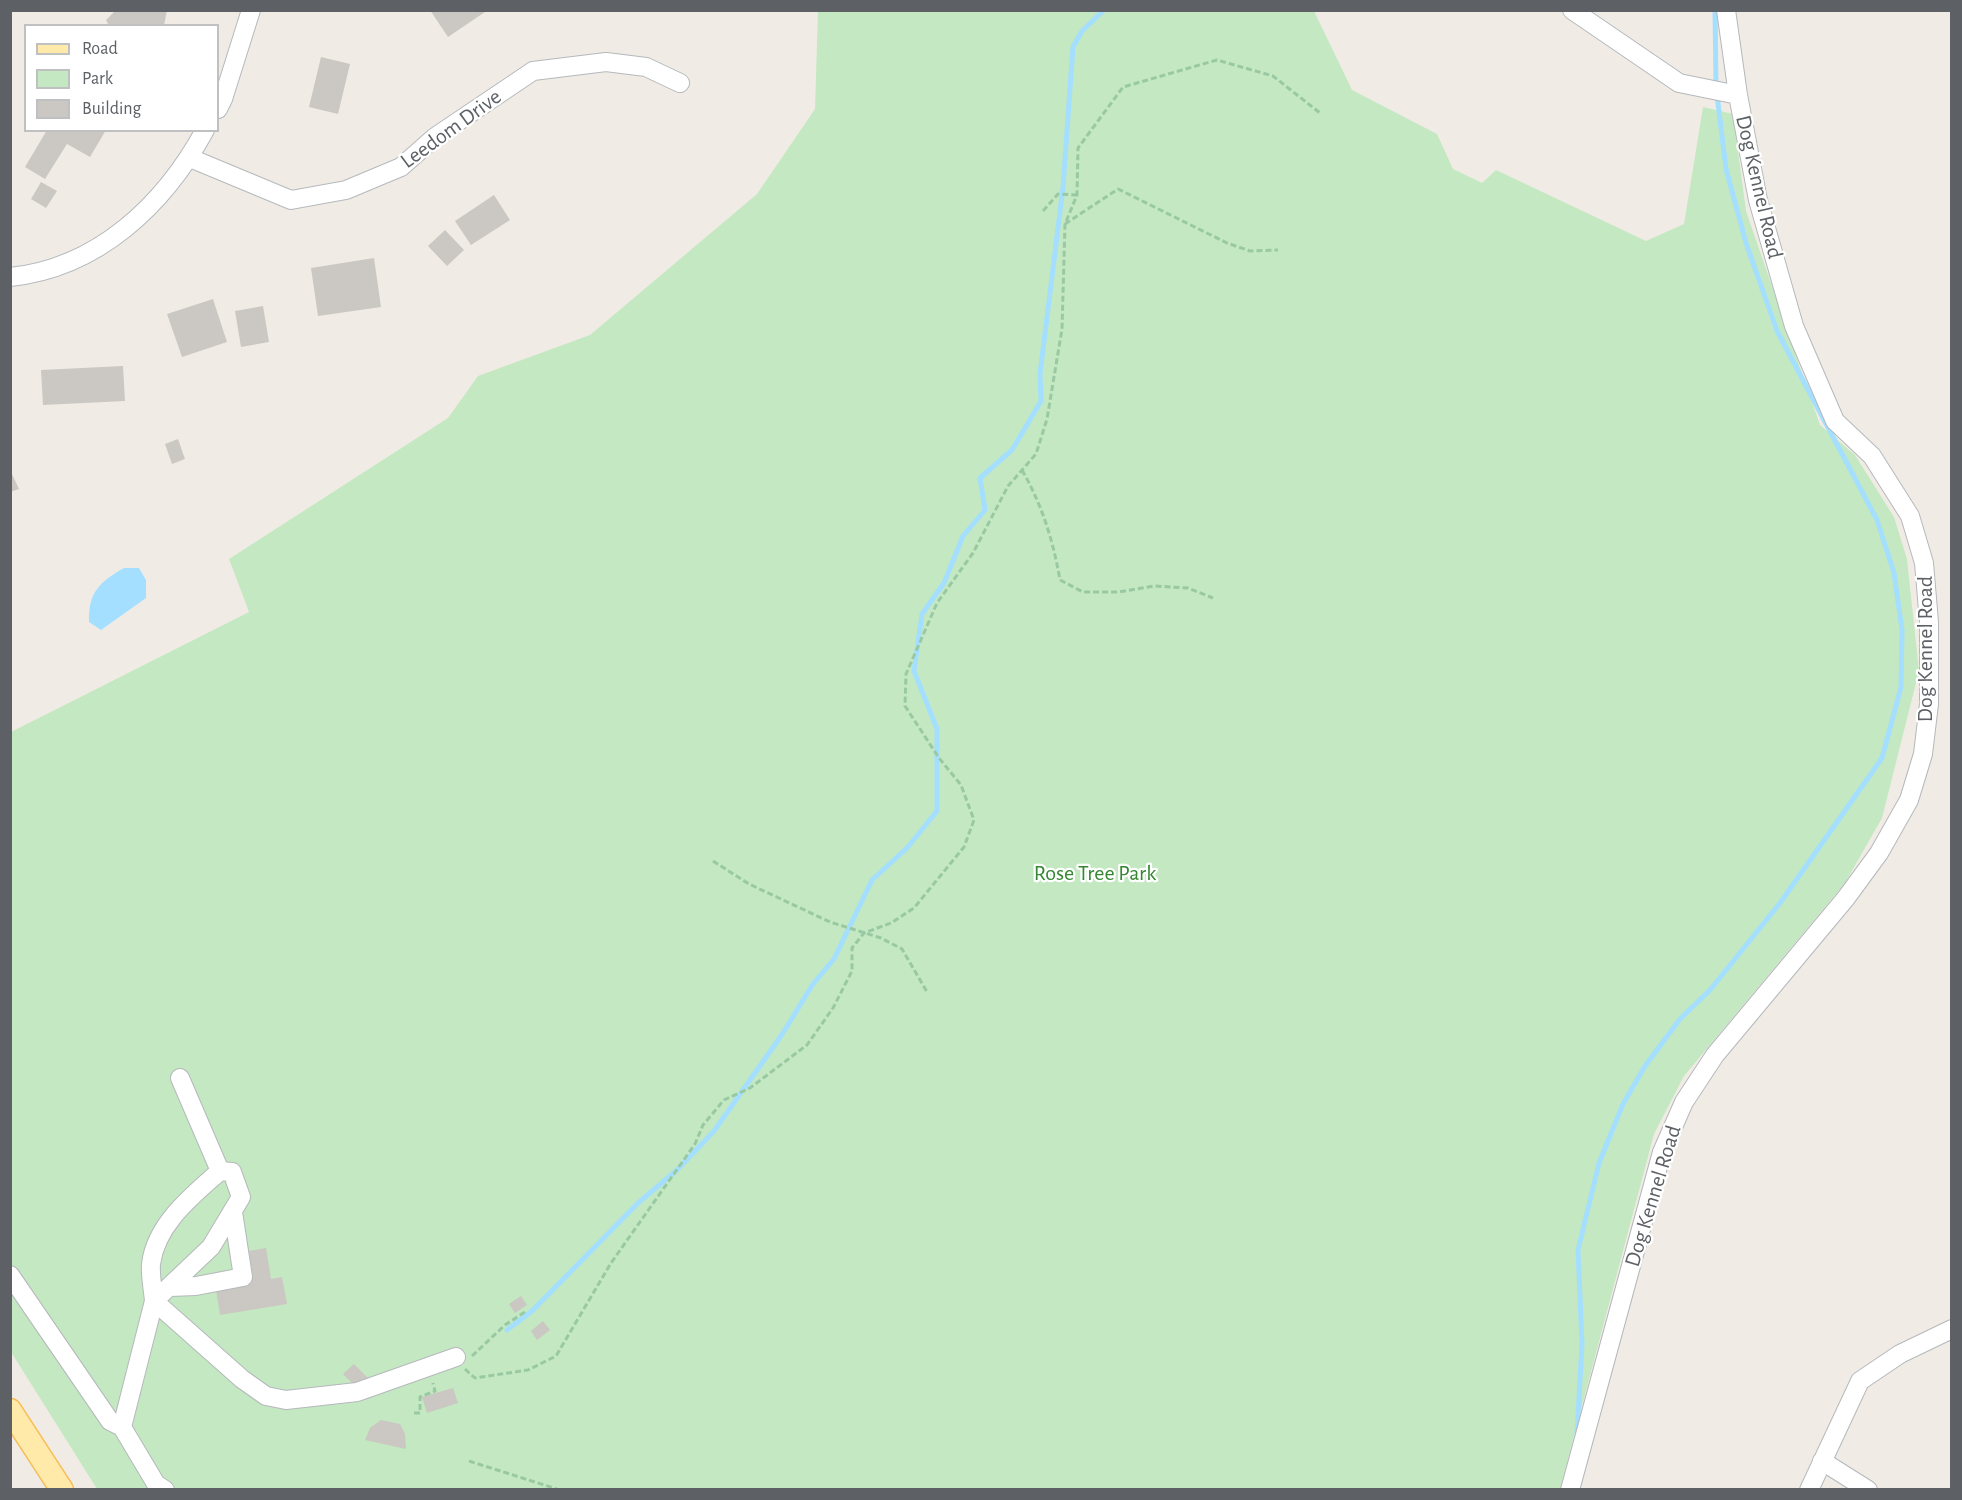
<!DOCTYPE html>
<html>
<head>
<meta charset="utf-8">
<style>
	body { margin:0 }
	#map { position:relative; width:1962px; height:1500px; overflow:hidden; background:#f0ece5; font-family:"Alegreya Sans",sans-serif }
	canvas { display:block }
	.frame { position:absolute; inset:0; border:12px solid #5d6166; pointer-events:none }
	.legend { position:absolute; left:24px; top:24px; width:195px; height:108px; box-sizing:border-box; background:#fff; border:2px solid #bec0c2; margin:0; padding:8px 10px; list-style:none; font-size:18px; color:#5d6166 }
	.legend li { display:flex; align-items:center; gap:12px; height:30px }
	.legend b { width:30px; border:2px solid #bec0c2 }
</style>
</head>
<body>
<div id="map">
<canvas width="1962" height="1500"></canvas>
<div class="frame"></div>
<ul class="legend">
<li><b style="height:8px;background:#ffeaaa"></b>Road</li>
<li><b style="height:16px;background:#c4e8c1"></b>Park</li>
<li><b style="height:16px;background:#cbc7c2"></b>Building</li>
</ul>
</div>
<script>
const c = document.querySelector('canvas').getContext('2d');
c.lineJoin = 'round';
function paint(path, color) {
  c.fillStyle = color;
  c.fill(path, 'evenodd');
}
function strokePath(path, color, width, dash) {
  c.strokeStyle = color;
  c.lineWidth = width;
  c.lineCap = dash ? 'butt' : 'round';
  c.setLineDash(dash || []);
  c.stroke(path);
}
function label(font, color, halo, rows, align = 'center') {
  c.font = font + ' "Alegreya Sans",sans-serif';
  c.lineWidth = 4.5;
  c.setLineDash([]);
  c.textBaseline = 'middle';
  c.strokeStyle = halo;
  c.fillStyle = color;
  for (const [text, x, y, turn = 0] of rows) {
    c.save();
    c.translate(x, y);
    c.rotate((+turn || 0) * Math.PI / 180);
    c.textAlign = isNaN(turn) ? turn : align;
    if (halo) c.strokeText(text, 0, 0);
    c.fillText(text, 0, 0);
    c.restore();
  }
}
const green = new Path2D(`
	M818,11H1314L1352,90L1437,134L1453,169L1482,183L1496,170L1646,241L1684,224L1703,107L1733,114L1746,211L1820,425L1855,455L1894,517L1907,559L1919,671L1882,818L1845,883L1684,1076L1654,1134L1560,1489H97L11,1352V732L249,612L229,559L448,418L478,376L590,335L757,194L815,109Z`);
const water = new Path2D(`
	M124,568H139L146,580V598L101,630L89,622C88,593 99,582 124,568Z`);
const stream = new Path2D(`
	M1715,10L1716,86
	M507,1330L532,1311L638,1203L677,1170L714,1131L781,1036L813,984L834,959L872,880L907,848L937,811V729L914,671L922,614L944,583L963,536L985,510L980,478L1012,450L1041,401L1040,374L1063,187L1073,47L1082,31L1104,10
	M1577,1434L1582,1344L1578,1250L1599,1163L1623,1104L1645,1066L1680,1019L1710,990L1780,903L1882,758L1901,687L1902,630L1894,573L1877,520L1777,331L1746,243L1726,169L1717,95`);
const building = new Path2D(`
	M116,10H167L164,26H109L106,20Z
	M430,10H488L448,37Z
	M321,57L350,64L338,114L309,107Z
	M47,130H106L90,157L67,144L45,179L25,167Z
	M41,182L57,191L46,208L31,199Z
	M494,195L510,220L471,245L455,221Z
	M445,230L464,250L447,266L428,246Z
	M374,258L381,307L318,316L311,268Z
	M213,299L227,342L182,357L167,314Z
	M263,306L269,342L241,347L235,311Z
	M123,366L125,401L43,405L41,370Z
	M178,439L185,459L172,464L165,444Z
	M10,470L19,489L10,492Z
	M266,1248L271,1279L282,1277L287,1304L220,1315L216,1290L253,1276L249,1251Z
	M521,1296L527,1305L515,1313L509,1304Z
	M543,1321L550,1330L537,1340L531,1331Z
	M354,1364L368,1378L357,1388L343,1374Z
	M453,1388L458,1403L427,1413L422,1397Z
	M381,1420L400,1424L405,1434L406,1449L365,1440L370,1428Z`);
const path = new Path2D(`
	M1043,211L1058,194L1077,195
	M1065,224L1118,189L1227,243L1250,251L1278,250
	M1022,470C1042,505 1053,540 1060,580L1083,592H1119L1154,586L1188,588L1213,598
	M713,861L749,884L830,922L881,938L902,949L927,992
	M472,1356L505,1325L525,1312
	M465,1369L475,1378L528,1370L556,1356L611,1263L695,1144L703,1125L724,1100L750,1088L807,1045L833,1008L852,971V948L864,933L891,923L914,908L964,847L974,820L961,785L939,758L905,706L906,674L937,603L973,553L1008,486L1036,454L1047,419L1062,329L1065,224L1077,195L1078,148L1123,87L1217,60L1273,76L1320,113
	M414,1413H420V1397L435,1391L433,1383
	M469,1461L560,1490`);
const minor = new Path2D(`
	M1572,10L1679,83L1738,95
	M218,109L223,99L251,10
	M190,158L291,200L346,190L401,167L435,137L533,71L606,62L646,67L680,83
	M10,277C98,268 164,205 205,130
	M220,1171C192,1196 156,1224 151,1264C150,1276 153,1289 154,1301L242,1379L266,1396L286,1400L357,1392L456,1357
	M10,1275L110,1421L122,1427L156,1484L165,1490
	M170,1287L196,1286L243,1277L233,1212
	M122,1427L154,1301L211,1247L241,1197L232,1172L220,1171L180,1078
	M1822,1461L1868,1490
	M1570,1490L1662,1152L1684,1102L1715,1055L1846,898L1879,853L1909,800L1923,754L1929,704V622L1924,563L1910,516L1872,456L1835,421L1794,326L1758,200L1738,95L1726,10
	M1809,1490L1860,1381L1900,1354L1952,1329`);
const major = new Path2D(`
	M10,1410L62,1490`);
const streetNames = [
	["Leedom Drive",451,129,-36],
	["Dog Kennel Road",1759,187,77],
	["Dog Kennel Road",1925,649,-90],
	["Dog Kennel Road",1653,1196,-73]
];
const parkNames = [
	["Rose Tree Park",1095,873]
];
paint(green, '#c4e8c1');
paint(water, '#a5dfff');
strokePath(stream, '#a5dfff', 5);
paint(building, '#cbc7c2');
strokePath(minor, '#b5b8bc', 20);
strokePath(major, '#f6bd57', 25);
strokePath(path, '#99c9a3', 3, [6, 3]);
strokePath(minor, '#fff', 18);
strokePath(major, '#ffeaaa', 22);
label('22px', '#5d6166', '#fff', streetNames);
label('22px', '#358732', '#fff', parkNames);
</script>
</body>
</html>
